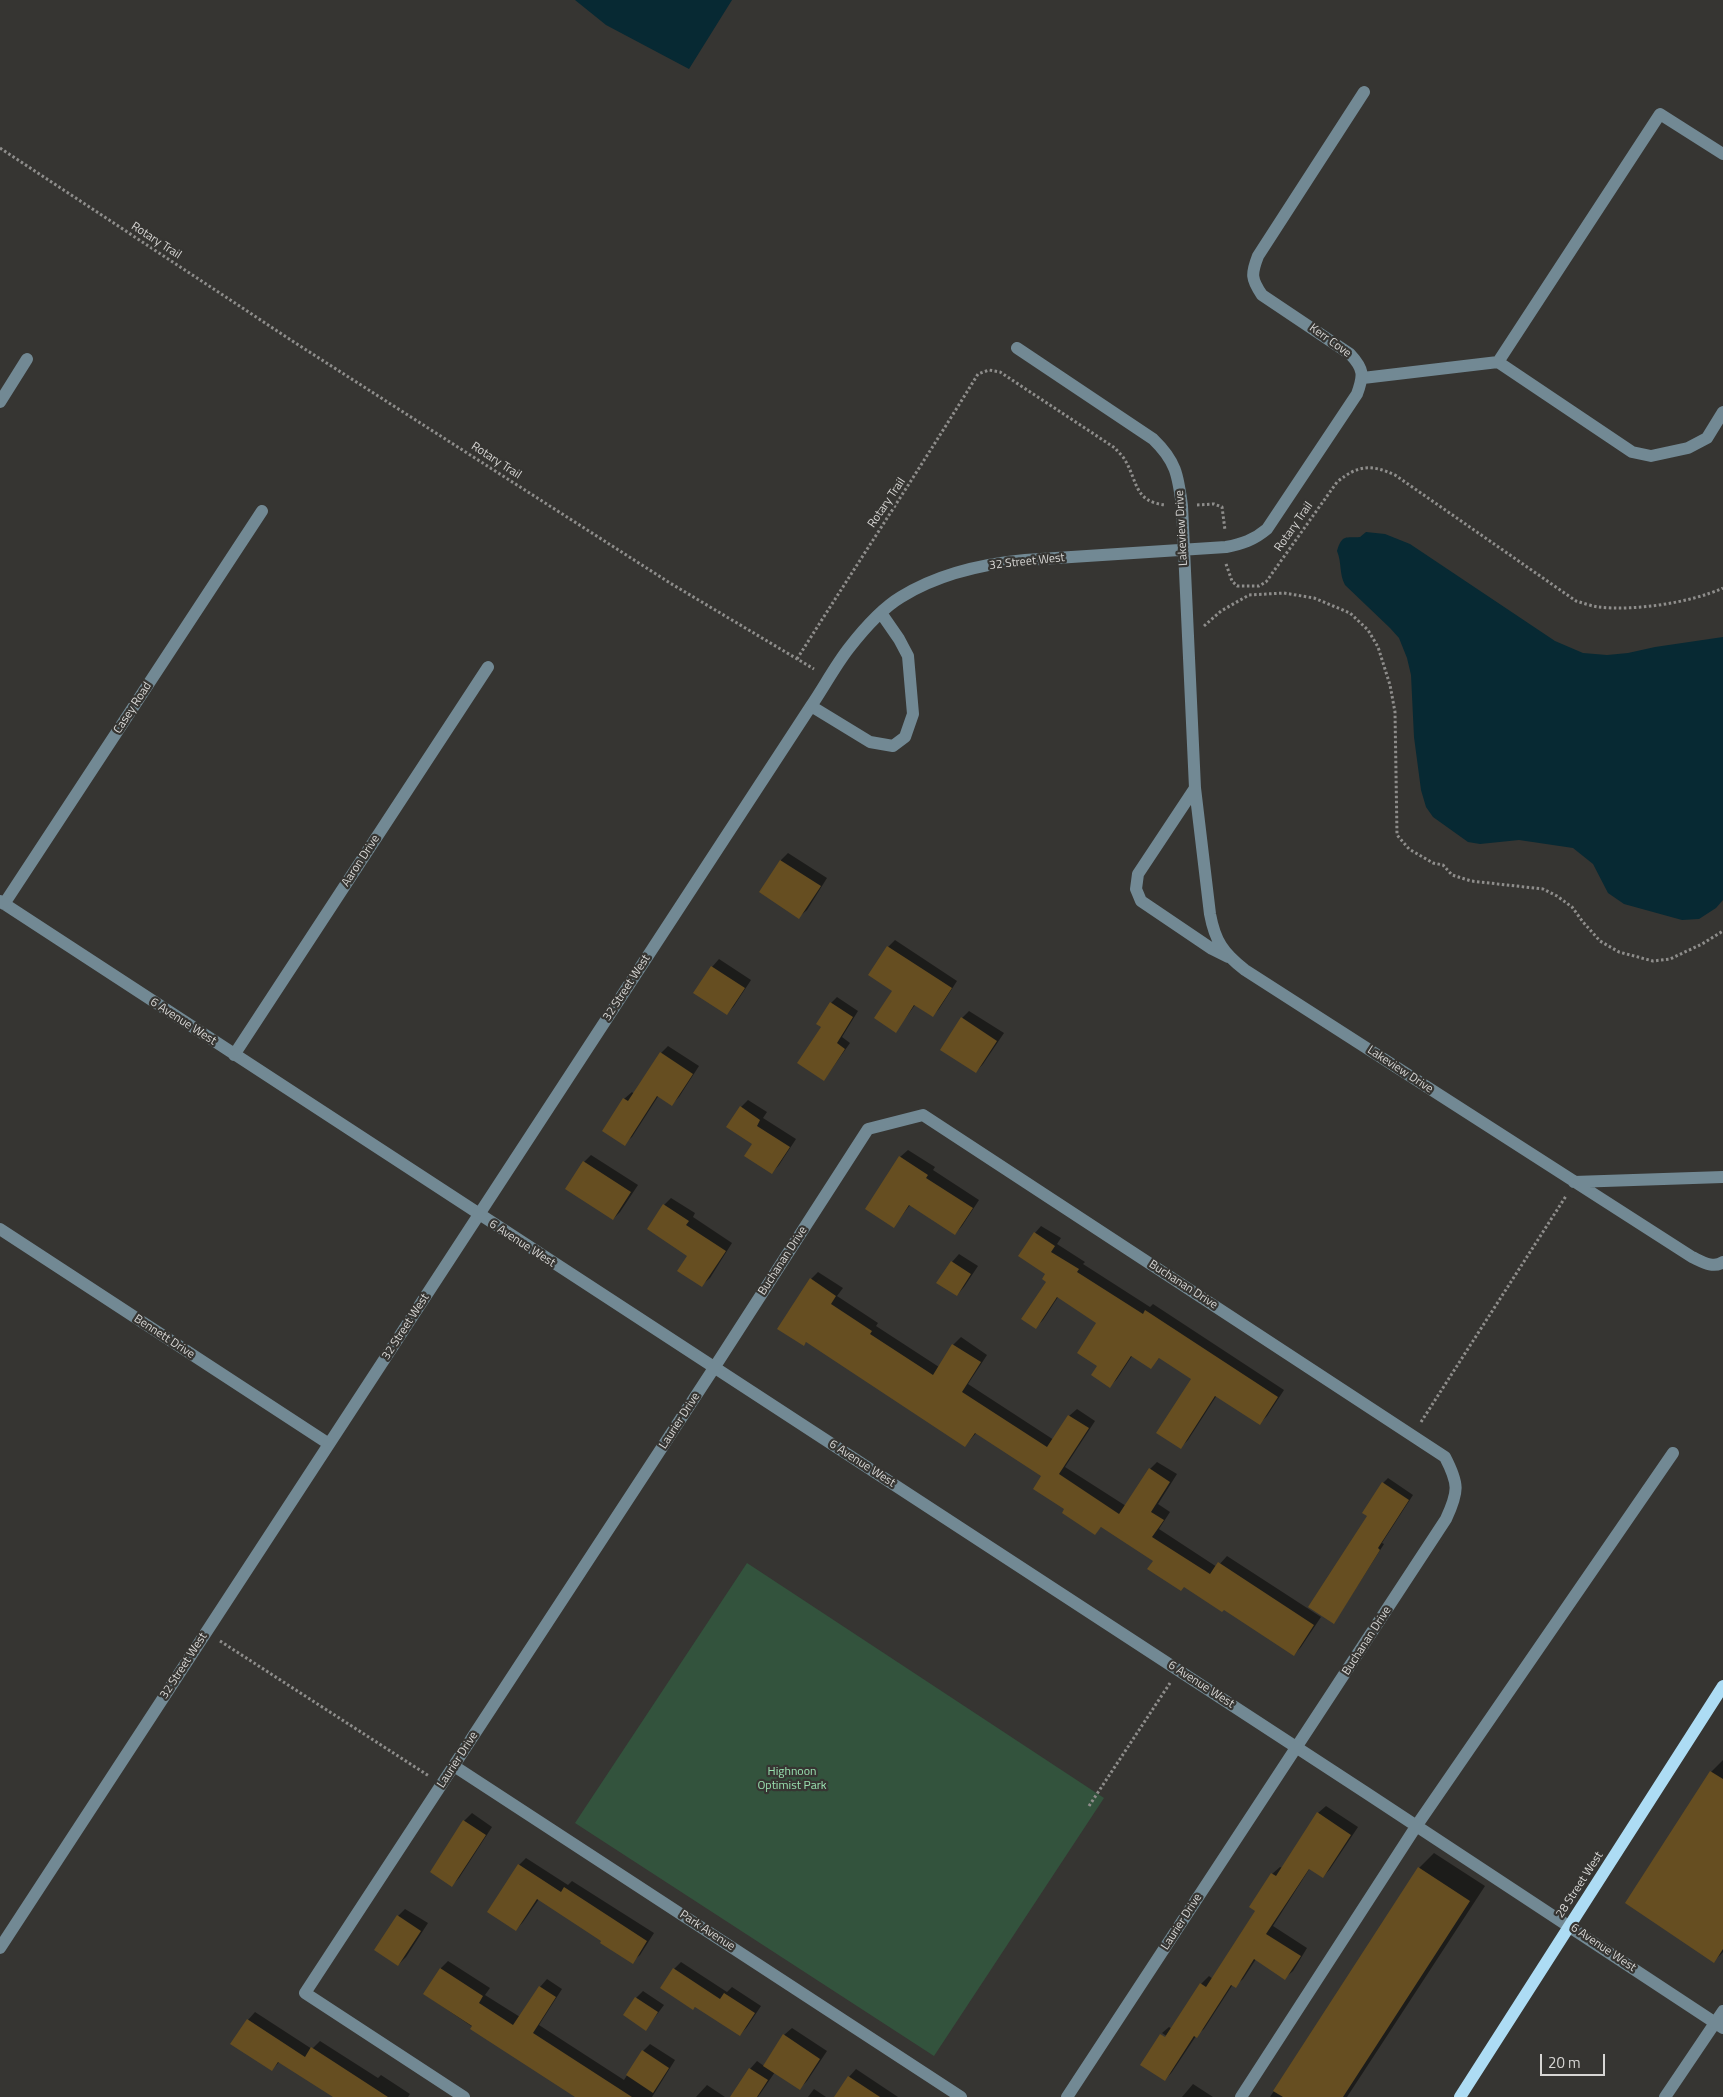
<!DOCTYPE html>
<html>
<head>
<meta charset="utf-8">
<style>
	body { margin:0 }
	#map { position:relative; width:1723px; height:2097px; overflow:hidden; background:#363532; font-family:"Titillium Web",sans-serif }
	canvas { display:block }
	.scale { position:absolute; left:1540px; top:2054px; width:65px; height:22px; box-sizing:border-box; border:2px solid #d7d6d4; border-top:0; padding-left:6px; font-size:15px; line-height:18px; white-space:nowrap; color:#d7d6d4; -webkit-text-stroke:4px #363532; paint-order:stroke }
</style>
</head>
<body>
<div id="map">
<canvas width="1723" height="2097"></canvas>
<div class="scale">20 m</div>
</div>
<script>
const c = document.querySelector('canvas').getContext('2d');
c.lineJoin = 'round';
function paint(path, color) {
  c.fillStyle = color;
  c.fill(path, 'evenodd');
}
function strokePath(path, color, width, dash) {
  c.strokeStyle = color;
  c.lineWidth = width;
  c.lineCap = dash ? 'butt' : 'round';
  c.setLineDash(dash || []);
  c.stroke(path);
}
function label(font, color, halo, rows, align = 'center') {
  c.font = font + ' "Titillium Web",sans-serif';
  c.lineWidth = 4.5;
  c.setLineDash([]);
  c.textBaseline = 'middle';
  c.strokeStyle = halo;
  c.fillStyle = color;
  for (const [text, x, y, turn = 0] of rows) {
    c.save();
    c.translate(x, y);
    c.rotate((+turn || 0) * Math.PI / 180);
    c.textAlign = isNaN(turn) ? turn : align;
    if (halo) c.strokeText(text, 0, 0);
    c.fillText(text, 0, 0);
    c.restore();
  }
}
const green = new Path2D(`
	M747,1563L1104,1798L934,2056L575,1823Z`);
const water = new Path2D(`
	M575,0H732L689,69L606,25Z
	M1366,532L1385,534L1410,544L1555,641L1583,653L1607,655L1628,653L1655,647L1723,637V900L1716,908L1699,919L1682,920L1624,904L1608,893L1593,864L1573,848L1519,840L1480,844L1468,842L1433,817L1426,807L1421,790L1414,737L1411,675L1407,658L1399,638L1390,628L1345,585C1339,574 1342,563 1337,551C1342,534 1346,538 1360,537Z`);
const shadow = new Path2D(`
	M788,853L827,878L807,910L799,917L760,892L781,860Z
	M895,940L957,981L939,1009L932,1016L915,1005L896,1031L894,991L870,975L888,947Z
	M719,959L751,980L734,1006L727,1014L712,967Z
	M837,997L858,1011L842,1037L850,1043L824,1080L823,1026L831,1003Z
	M969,1011L1004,1033L983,1064L976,1072L962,1018Z
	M668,1046L699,1066L679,1097L672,1104L659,1095L632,1137L624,1144V1099L632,1092L634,1094L661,1053Z
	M748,1100L767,1112L763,1118L796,1139L779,1165L772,1173L741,1107Z
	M908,1150L935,1167L933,1170L979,1200L962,1226L955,1234L910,1205L894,1226L900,1157Z
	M591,1155L638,1185L620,1212L613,1219L584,1162Z
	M671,1198L695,1213L693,1217L732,1243L710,1278L702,1285L664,1205Z
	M1041,1226L1061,1238L1057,1244L1085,1262L1083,1264L1150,1307L1153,1304L1284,1390L1267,1416L1260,1423L1217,1395L1188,1440L1181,1447L1193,1378L1160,1357L1151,1368L1132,1356L1117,1379L1110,1386L1098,1322L1058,1297L1043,1320L1036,1327L1047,1281L1035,1233Z
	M959,1254L978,1266L964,1287L957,1295L952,1262Z
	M818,1272L843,1288L837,1296L878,1323L876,1326L939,1367L953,1345L961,1337L987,1355L968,1384L1054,1440L1069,1416L1077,1409L1095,1421L1065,1467L1126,1506L1150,1469L1157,1462L1177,1474L1158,1504L1170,1512L1159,1529L1217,1567L1227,1556L1321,1617L1301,1647L1294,1655L1102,1526L1095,1533L1066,1509L1043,1475L977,1432L965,1446L807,1341L803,1345L811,1279Z
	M1388,1478L1413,1495L1382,1543L1384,1544L1334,1623L1369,1516L1383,1483Z
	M1723,1760V1952L1713,1962L1711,1772Z
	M1326,1806L1358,1827L1330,1869L1323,1877L1310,1868L1273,1926L1307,1948L1293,1971L1285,1978L1256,1959L1243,1979L1235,1986L1233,1984L1204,2029L1196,2036L1172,2072L1165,2080L1161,2036L1171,2039L1162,2033L1169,2027L1172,2029L1201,1984L1209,1976L1213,1979L1257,1911L1272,1874L1280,1867L1283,1868L1318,1813Z
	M472,1813L492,1827L459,1878L452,1885L432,1872L464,1821Z
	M1434,1853L1485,1886L1347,2097H1270L1419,1868Z
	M526,1858L568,1885L572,1881L654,1933L640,1955L632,1962L603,1940L539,1899L523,1922L516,1930L519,1865Z
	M405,1909L428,1923L406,1957L398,1965V1916Z
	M448,1961L490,1988L485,1995L520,2017L540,1987L547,1979L562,1989L539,2025L624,2080L643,2051L650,2044L675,2060L652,2097H576L424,1994L441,1968Z
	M681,1962L727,1992L732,1987L761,2006L747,2027L740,2035L696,2006L693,2009L674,1969Z
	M643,1991L664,2005L646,2029L636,1998Z
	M255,2012L312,2049L320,2041L378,2078L381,2075L410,2094L408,2097H342L280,2061L272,2070L248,2020Z
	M792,2028L827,2051L807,2081L800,2088L775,2072L758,2097H746L750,2069L757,2061L764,2066L784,2035Z
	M856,2069L898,2097H836L849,2077Z
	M1193,2084L1213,2097H1182Z
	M707,2085L725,2097H696Z
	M814,2089L826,2097H808Z`);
const building = new Path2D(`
	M780,860L821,886L799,919L759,892Z
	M887,946L952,988L933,1017L914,1005L896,1033L874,1018L892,991L868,975Z
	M711,966L745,988L727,1015L693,993Z
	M830,1002L853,1017L837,1043L845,1049L824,1081L797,1063L821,1027L816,1024Z
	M961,1017L997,1041L976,1073L940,1050Z
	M660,1052L693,1074L672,1106L657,1096L625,1146L602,1131L623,1098L628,1101Z
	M740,1106L760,1120L757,1126L790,1147L772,1174L744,1156L752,1144L726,1127Z
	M899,1156L928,1175L926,1178L973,1208L955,1235L909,1205L894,1228L865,1209Z
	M583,1161L631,1192L613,1220L565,1189Z
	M663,1204L689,1221L686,1225L726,1251L702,1287L677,1271L687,1256L647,1229Z
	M1034,1232L1055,1246L1051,1252L1079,1269L1077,1272L1143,1314L1145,1310L1278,1397L1260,1425L1215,1396L1181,1449L1156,1433L1191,1379L1159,1358L1151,1369L1131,1356L1110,1388L1091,1375L1097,1366L1077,1353L1096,1323L1057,1297L1036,1329L1021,1319L1046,1282L1042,1279L1045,1274L1018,1256Z
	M951,1261L971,1274L957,1296L936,1283Z
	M810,1278L836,1296L831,1304L872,1331L870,1334L933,1375L952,1344L981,1362L962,1392L1047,1447L1068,1415L1089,1428L1059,1474L1119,1514L1149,1468L1170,1482L1151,1512L1164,1520L1152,1537L1210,1574L1218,1562L1314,1625L1294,1656L1224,1610L1222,1612L1184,1587L1181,1591L1147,1569L1153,1561L1101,1527L1095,1535L1062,1513L1064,1509L1033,1489L1041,1476L975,1433L965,1447L806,1342L804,1346L777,1329Z
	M1382,1482L1409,1500L1378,1548L1380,1550L1334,1624L1308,1607L1367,1516L1362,1513Z
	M1710,1771L1723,1779V1949L1714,1963L1625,1903Z
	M1317,1812L1351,1835L1323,1878L1309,1869L1266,1934L1301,1956L1285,1980L1254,1959L1236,1988L1231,1985L1197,2038L1194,2036L1165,2081L1140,2065L1160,2034L1165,2037L1200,1983L1206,1987L1255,1911L1249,1907L1271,1873L1276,1876Z
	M463,1820L486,1835L452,1887L430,1872Z
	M518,1864L561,1892L564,1887L647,1941L633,1964L600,1943L601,1941L537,1899L516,1931L487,1912Z
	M1418,1867L1470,1901L1343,2097H1283L1273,2091Z
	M397,1915L421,1931L398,1966L374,1950Z
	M440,1968L483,1996L479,2003L513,2025L539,1986L556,1997L533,2033L632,2097H575L470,2029L472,2026L423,1994Z
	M673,1968L720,1999L724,1993L755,2013L740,2036L695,2007L693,2010L660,1988Z
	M635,1997L658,2012L646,2031L623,2015Z
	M247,2019L305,2057L311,2047L388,2097H333L278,2062L272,2071L230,2044Z
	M783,2034L820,2059L800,2090L763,2066Z
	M642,2050L669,2068L653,2093L626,2075Z
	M749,2068L768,2080L757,2097H730Z
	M848,2076L880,2097H834Z`);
const path = new Path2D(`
	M0,148L297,344L670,583L814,669
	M1197,505L1214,504L1222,507L1225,530
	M1226,564L1232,581L1237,586H1259L1266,582L1337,482C1358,465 1371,464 1395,475L1576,601C1583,603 1591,606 1598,607C1634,611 1690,603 1723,588
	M1204,626L1221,611L1249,595L1284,593L1314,598L1350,613L1368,630L1378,647L1390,685L1395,712L1397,835L1409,849L1433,863L1443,865L1452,875L1471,881L1543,889L1557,896L1572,907L1583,922L1600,941L1619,952L1653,961L1670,959L1702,944L1723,931
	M797,659C857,564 919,470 978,374L989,370L1000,372L1115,448C1118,452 1123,456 1125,460C1138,482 1134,502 1166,505
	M1421,1422L1566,1196
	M220,1641L429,1776
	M1089,1806L1170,1683`);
const minor = new Path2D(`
	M1017,348L1153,439C1176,461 1178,475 1182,506L1195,788L1210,914C1215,941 1223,953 1245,970L1692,1257C1701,1261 1713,1269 1723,1262
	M1498,362L1660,114L1723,154
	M1363,378L1498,362L1632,452L1651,456L1688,448L1707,438L1723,412
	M0,402L27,359
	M811,706L870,742L893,746L905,737L913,714L908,656L899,639L881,613
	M1195,788L1138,874L1136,889L1141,901L1212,949L1228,957
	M0,901C574,1278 1151,1649 1723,2028
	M4,904L262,511
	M234,1055L488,667
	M1574,1182L1723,1177
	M0,1229L329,1444
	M454,1766L961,2097
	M0,1948L811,706C824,687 835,666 849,648C863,630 881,609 901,597C938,574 982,564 1025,560L1226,547C1242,544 1254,540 1267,529L1357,394C1364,375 1364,369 1350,354L1262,295C1251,279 1251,274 1258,256L1364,92
	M464,2097L305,1993L714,1368L868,1129L923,1115L1445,1457C1459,1484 1459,1491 1446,1519L1067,2097
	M1241,2097L1417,1825L1673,1453
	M1665,2097L1723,2011`);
const major = new Path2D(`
	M1460,2097L1723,1686`);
const streetNames = [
	["Rotary Trail",156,241,33],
	["Kerr Cove",1330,341,36],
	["Rotary Trail",496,461,33],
	["Rotary Trail",887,503,-56],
	["Rotary Trail",1294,527,-55],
	["Lakeview Drive",1182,528,-93],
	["32 Street West",1027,562,-6],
	["Casey Road",133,708,-57],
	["Aaron Drive",361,861,-57],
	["32 Street West",627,988,-57],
	["6 Avenue West",183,1022,33],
	["Lakeview Drive",1400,1070,33],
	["6 Avenue West",522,1244,33],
	["Buchanan Drive",783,1261,-57],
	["Buchanan Drive",1183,1285,33],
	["32 Street West",406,1327,-57],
	["Bennett Drive",164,1337,33],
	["Laurier Drive",680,1421,-57],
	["6 Avenue West",862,1464,33],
	["Buchanan Drive",1367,1641,-57],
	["32 Street West",184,1666,-57],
	["6 Avenue West",1201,1685,33],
	["Laurier Drive",458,1760,-57],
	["28 Street West",1580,1885,-57],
	["Laurier Drive",1182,1922,-57],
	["Park Avenue",707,1931,33],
	["6 Avenue West",1603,1948,34]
];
const parkNames = [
	["Highnoon",792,1772],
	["Optimist Park",792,1786]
];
paint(green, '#33533d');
paint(water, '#072933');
paint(shadow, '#0007');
paint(building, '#664e21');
strokePath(path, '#8e8d8b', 3, [2.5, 2.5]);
strokePath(minor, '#728994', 12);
strokePath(major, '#addcf4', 12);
label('12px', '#d7d6d4', '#363532', streetNames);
label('12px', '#99e0af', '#363532', parkNames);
</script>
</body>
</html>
